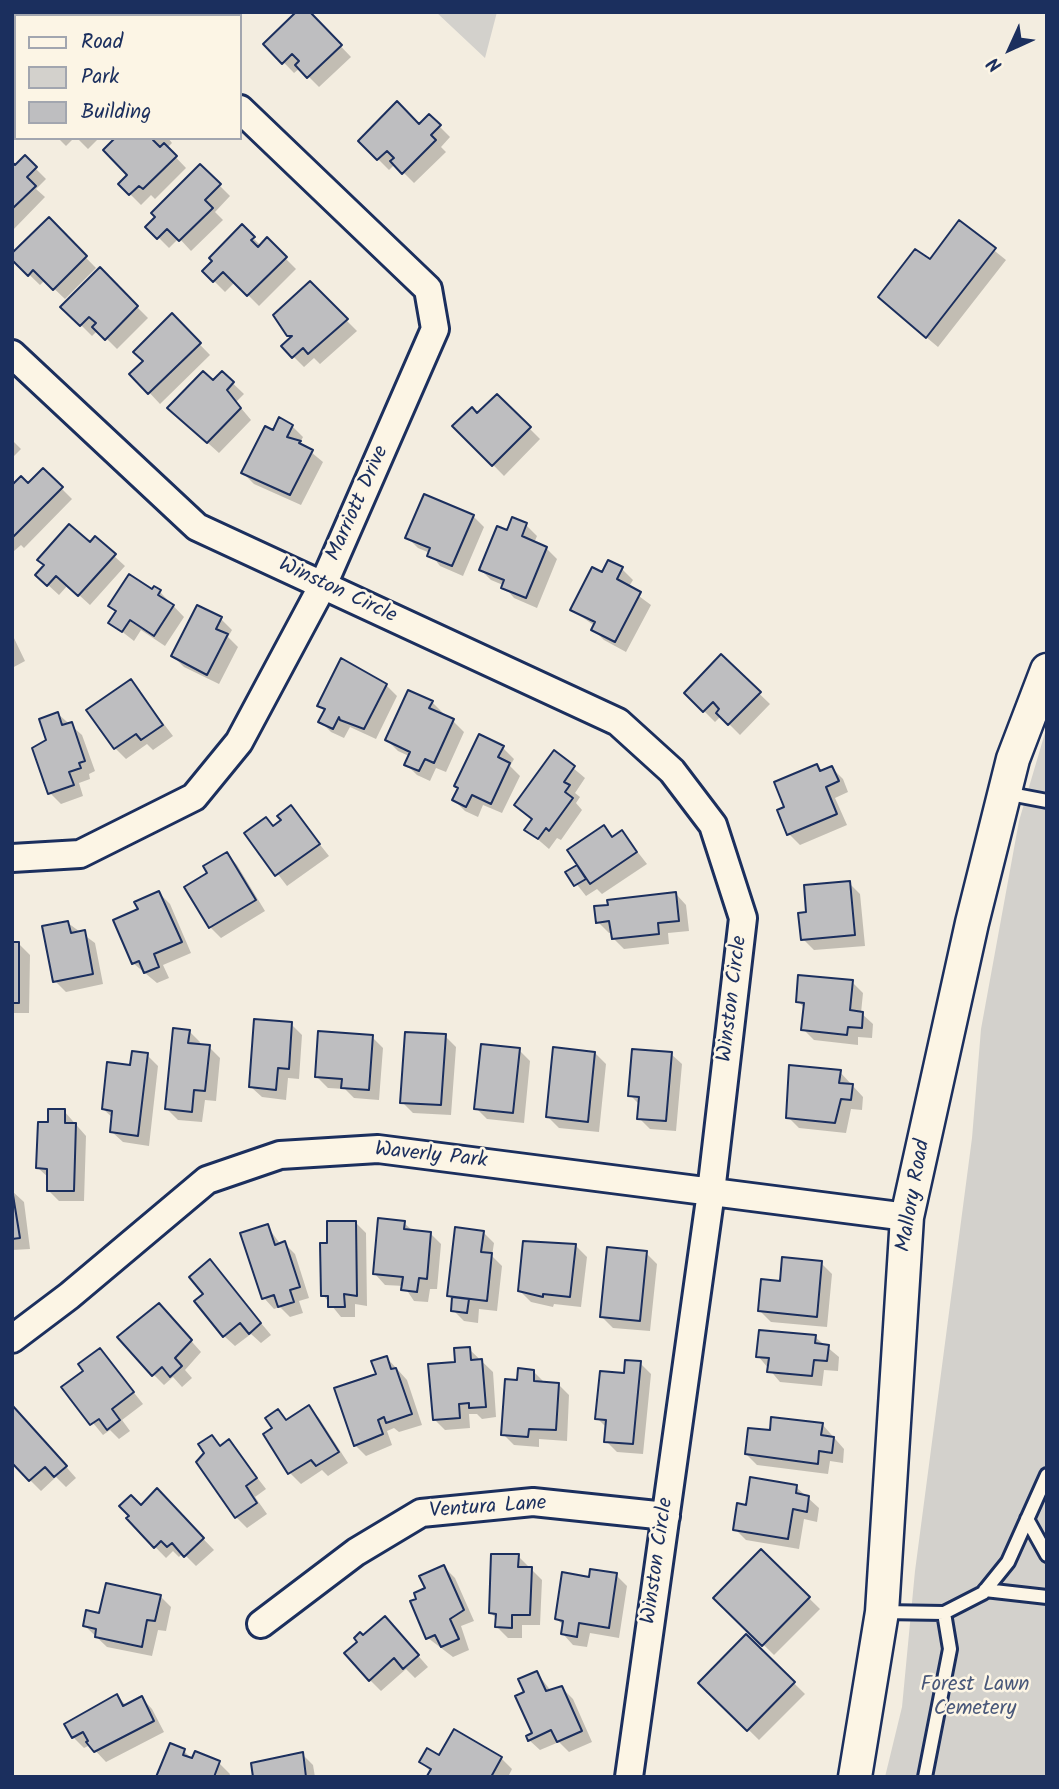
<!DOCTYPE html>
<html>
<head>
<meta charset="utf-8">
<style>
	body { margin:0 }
	#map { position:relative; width:1059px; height:1789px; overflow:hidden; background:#f3ede0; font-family:Kalam,sans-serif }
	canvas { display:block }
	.frame { position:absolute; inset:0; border:14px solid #1b2f5e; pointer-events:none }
	.legend { position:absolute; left:14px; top:14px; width:228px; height:126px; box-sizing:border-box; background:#fcf5e5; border:2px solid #a2a6af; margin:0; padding:9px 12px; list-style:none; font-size:21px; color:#1b2f5e }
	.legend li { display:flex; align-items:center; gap:14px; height:35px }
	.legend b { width:35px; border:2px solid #a2a6af }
	.north { position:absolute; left:975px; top:14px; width:70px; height:70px; -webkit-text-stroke:5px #fcf5e5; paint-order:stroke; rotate:225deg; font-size:19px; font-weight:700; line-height:28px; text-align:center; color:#1b2f5e }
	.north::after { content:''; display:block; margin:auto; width:24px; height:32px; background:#1b2f5e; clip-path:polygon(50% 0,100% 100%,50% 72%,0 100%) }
</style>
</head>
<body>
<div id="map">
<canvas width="1059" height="1789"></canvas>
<div class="frame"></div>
<ul class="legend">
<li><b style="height:9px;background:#fcf5e5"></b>Road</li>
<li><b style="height:19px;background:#d3d1cc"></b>Park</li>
<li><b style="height:19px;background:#bebec0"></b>Building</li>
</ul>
<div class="north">N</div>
</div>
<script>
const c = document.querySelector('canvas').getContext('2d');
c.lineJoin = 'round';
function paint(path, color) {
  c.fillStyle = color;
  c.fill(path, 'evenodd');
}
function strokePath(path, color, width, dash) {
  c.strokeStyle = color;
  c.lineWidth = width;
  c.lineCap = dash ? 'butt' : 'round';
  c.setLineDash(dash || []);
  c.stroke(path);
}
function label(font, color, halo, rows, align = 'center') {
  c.font = font + ' Kalam,sans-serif';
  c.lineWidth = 5;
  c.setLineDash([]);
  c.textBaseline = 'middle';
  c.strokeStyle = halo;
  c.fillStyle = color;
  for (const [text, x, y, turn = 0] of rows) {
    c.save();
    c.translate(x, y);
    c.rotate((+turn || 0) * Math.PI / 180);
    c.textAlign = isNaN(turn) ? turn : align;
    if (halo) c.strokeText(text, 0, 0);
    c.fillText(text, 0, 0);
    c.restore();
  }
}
const green = new Path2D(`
	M436,12H497L485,58Z
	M1047,726V1777H885L902,1707L915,1571L972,1138L981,1029L1019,821Z`);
const shadow = new Path2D(`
	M308,12L351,57L319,87L300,68L294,73L266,44Z
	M16,34V80L12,77V37Z
	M429,116L450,137L441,147L446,152L414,183L395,164L389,170L360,141L419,126Z
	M58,138H74L66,146Z
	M77,138H99L88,149Z
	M117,138H168L172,143L167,148L186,168L155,199L151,195L141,205L120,184L130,175Z
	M25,158L46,179L36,189L45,197L12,231V165L15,168Z
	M200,166L230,196L215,212L223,220L191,251L179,238L169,248L148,227Z
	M49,220L96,268L65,299L45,280L40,285L12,258Z
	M960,223L1006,260L938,347L891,308Z
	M242,227L261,246L267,240L296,269L259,306L235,282L225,292L204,271Z
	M100,270L148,318L117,349L98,330L92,336L63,307Z
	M310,284L357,331L320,364L314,358L304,367L293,356L289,335Z
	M172,316L210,355L160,404L132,374L145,361Z
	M222,373L244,394L236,402L251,420L219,453L169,408L213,383Z
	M497,396L540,439L504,476L455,426L477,415Z
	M292,426L303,437L300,443L323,462L301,505L254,484L243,473L274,432Z
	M12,440L21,449L12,458Z
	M43,470L72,499L24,548L21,545L14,551L12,487L28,485Z
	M473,516L484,527L463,576L440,566L430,553L418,548L407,537Z
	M526,525L537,536L534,543L546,548L557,559L537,608L514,598L503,585L491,580L481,570L508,532Z
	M90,545L114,556L125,566L90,605L68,585L59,595L37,575Z
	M622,569L633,580L628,588L651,605L626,652L604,640L593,629L595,626L572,610L603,575Z
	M152,592H160L184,617L165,646L141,630L134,641L111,623L117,613L110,606Z
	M221,619L232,630L228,637L238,647L219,684L184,667L173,656Z
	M12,634L25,661L12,668Z
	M721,657L770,704L740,735L721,716L715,722L686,693Z
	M342,660L386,685L397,696L376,739L350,727L344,738L331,732L320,721L325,712L319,705Z
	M131,681L173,736L153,750L147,744L126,759L115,748Z
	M432,702L443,713L441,715L453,721L464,732L446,772L436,768L430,781L417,775L406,764L409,756L398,751L387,740Z
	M58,714L82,735L95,771L89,774L90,779L79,783L83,796L61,804L50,793L48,740Z
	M503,748L514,759L510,766L520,776L502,813L483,805L478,817L465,811L454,800Z
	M554,752L585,778L575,793L580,797L576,803L582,810L561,840L557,838L549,849L527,830L533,821L516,805Z
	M816,766L822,772L832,768L843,779L848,792L835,798L847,825L800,845L789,834Z
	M291,808L329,856L287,886L247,834L274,827L283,821Z
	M604,827L614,837L622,832L647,864L602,894L597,889L586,896L568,873L579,865Z
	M227,854L237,865L265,911L221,938L210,927V873Z
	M849,883L860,894L865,946L814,950L803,939L808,914Z
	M159,893L170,904L191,953L163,965L169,978L157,983L133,963L140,910Z
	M676,894L686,905L689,931L668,933L669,944L624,949L613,938L612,933H609L598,922Z
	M68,923L95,943L103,984L66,992L55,981Z
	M12,944H19L30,955L29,1013H12Z
	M852,982L863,993L861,1013L873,1024L872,1038L858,1037V1045L814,1040L803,1029L805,1009L798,1001Z
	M291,1024L302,1035L299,1079L288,1078L286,1100L262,1097L251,1087Z
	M189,1031L200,1042L199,1046L209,1047L220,1058L216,1101L205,1100L202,1122L178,1120L167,1109Z
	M445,1036L456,1047L451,1115L413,1113L402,1102Z
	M372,1037L383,1048L379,1100L354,1098L345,1089L328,1088L317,1077Z
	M519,1050L530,1061L524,1123L487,1119L476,1108Z
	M595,1053L606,1064L599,1132L559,1128L548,1117Z
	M671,1054L682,1064L676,1131L650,1129L639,1118L640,1105L630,1095Z
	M147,1055L158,1066L149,1146L123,1142L112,1132L113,1118L103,1109L132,1067Z
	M840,1072L863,1097L862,1110L851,1109L846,1133L799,1128L788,1117Z
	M64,1111L86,1136L84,1201H59L48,1190L49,1178L38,1168L50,1124Z
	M12,1191L24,1202L30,1249L12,1250Z
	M355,1222L366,1233L367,1306L355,1304V1317H341L323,1295L329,1245Z
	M404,1223L414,1232L430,1233L441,1244L437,1289H430L428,1302L414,1301L404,1286L385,1285L375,1274Z
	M267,1226L281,1245L284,1243L295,1254L309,1298L299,1301L303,1313L290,1317L280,1307L274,1309L264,1298Z
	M483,1232L494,1243L492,1256L502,1266L497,1311L479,1309L478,1323L464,1321L453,1310L454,1301L449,1296Z
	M576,1246L587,1257L581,1307L554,1304L553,1307L531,1302L520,1291Z
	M646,1253L657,1264L650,1331L613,1328L602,1317Z
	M210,1262L271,1335L261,1343L251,1334L235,1346L224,1336L205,1294Z
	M821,1263L832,1274L827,1327L771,1322L760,1311L781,1283Z
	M169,1316L201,1352L185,1370L192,1378L182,1387L173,1377L164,1385L153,1374Z
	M815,1337L839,1357L838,1371L824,1370L822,1386L780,1382L758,1356Z
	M469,1349L493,1372L496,1417L482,1419L477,1414H469L470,1428L445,1430L434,1419L457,1364Z
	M100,1350L143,1404L122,1420L130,1431L119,1439L110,1430L103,1435L64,1388L85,1371Z
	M387,1358L407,1380L422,1425L399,1432L394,1428L387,1431L392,1445L366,1456L355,1445L378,1375Z
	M640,1363L651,1374L643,1454L617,1452L606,1441L607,1428L597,1418L625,1375Z
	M533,1371L544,1382L559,1385L569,1395L567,1441L539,1439V1447L514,1445L503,1434L519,1382Z
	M308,1407L319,1418L348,1463L328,1476L322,1470L301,1484L290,1473L265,1435L274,1429L278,1411L287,1421Z
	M23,1418L76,1478L66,1487L56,1477L41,1491L30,1480Z
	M822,1424L844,1449L843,1463L830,1461L828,1474L757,1465L746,1454L771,1432Z
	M212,1437L221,1447L229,1441L266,1489L255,1497L267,1514L247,1528L236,1517L207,1453Z
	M796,1487L819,1508L817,1522L804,1519L799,1549L746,1540L735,1529L747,1507Z
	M157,1491L214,1550L196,1566L183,1553L179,1557L173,1551L166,1558L128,1519Z
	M761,1551L820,1609L774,1655L716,1598Z
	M518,1556L542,1580L540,1625H522V1638H508L497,1627V1619L491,1613Z
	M444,1567L455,1578L474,1621L461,1626L469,1650L453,1657L428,1638L418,1599Z
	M616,1575L627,1586L619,1638L590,1633L587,1647L573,1645L563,1634L564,1626L557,1619L591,1579Z
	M160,1596L171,1607L166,1631L158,1630L152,1656L107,1647L85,1626L101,1615Z
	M395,1629L428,1667L415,1678L406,1669L381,1691L370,1680L363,1637Z
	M746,1636L805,1694L759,1740L701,1683Z
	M537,1673L551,1691L562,1688L573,1699L592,1742L569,1752L559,1742L540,1750L529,1740L534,1734L526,1693Z
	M117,1696L127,1706L142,1698L152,1709L164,1732L106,1762L90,1745L84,1748L73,1737Z
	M184,1751L193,1760L219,1763L230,1774L229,1777H158Z
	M302,1754L313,1765L315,1777H254Z
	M439,1757L501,1758L512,1769L508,1777H430L431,1772L421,1762Z`);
const building = new Path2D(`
	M296,12H310L342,45L307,78L295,65L299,61L292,54L282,64L263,44Z
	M397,101L419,124L429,114L441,125L431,135L436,140L402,174L390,161L394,158L387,151L377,160L358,141Z
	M115,138H155L153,140L160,147L164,143L177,156L143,189L139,186L129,195L118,184L127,175L103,150Z
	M25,155L37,167L27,177L36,186L12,209V162L15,165Z
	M200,164L221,184L205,200L213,208L179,241L167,229L157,239L145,227L155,217L151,213Z
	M49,217L87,256L53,290L33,270L28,276L12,260V253Z
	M959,220L996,248L926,338L878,297L915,249L930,259Z
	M242,224L255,237L251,240L258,247L267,237L287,257L247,296L223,272L213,282L202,271L212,261L209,258Z
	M100,267L138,306L105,340L92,327L96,323L89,317L80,326L60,307Z
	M310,281L348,319L308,354L303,348L292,358L281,346L292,336H287L273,315Z
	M172,313L201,343L148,394L129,374L143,361L133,352Z
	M203,371L213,380L222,371L234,382L227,390L241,408L207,443L167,408Z
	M497,394L531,427L492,466L452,426L472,407L477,413Z
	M279,417L293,425L287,437L301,441L299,443L313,450L290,495L241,473L265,426L273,430Z
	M43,468L63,487L12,538V485L21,476L28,483Z
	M424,494L474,515L452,566L427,556L430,548L405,538Z
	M512,517L527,523L522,536L547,547L526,598L501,588L504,580L479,570L497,526L507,530Z
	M69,524L90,542L95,536L116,554L78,596L56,576L47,586L35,575L44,565L37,560Z
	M608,560L623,567L617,579L641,592L615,642L591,630L595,622L570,610L592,567L602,572Z
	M129,574L152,589L154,586L161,590L158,595L174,605L154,636L130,620L122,632L108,623L116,611L108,606Z
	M197,605L222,617L216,629L228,634L207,675L171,656Z
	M721,654L761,692L728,725L716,713L719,709L713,702L703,712L684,693Z
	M341,658L387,684L364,729L340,720L339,717L333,729L318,722L325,709L317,706Z
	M131,679L163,725L141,740L136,734L114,749L86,710Z
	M408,690L433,701L429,708L454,719L434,763L425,759L419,771L404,765L410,752L385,740Z
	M58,712L62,725L72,722L85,761L79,763L81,768L69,772L74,785L48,794L32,748L46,740L39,719Z
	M479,734L504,746L498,757L510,763L491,804L472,795L466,807L452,800L458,788L454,786Z
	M554,750L575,766L564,782L570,785L565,792L573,798L549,831L546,828L538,839L524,830L532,819L514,805Z
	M817,764L820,771L832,766L839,781L826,787L837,814L787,835L777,810L784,807L774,782Z
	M291,805L320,844L275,876L244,833L266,817L273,826L281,820L277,816Z
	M604,825L612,837L622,830L637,852L590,884L567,850Z
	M227,852L256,900L209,928L184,887L207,873L203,866Z
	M577,865L586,879L574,886L565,872Z
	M850,881L855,935L801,940L798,913L806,912L804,885Z
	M159,891L182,942L154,954L159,967L144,973L139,961L132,964L113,920L138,909L134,902Z
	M676,892L679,921L658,923L659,934L612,939L609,921L596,923L594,906L608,905L607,900Z
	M68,921L71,933L85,930L93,974L53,982L42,926Z
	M12,942H19V1003H12Z
	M798,975L853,980L850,1010L863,1012L862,1028L848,1027L847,1035L801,1030L804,1003L796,1002Z
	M254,1019L292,1022L289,1069L278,1068L276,1090L249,1087Z
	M173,1028L190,1030L188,1043L210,1045L205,1091L194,1090L192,1112L165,1109Z
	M318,1031L373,1035L369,1090L341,1088L342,1079L315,1077Z
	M405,1032L446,1034L441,1105L400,1103Z
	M481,1044L520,1048L513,1113L474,1109Z
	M553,1047L595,1052L588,1122L546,1117Z
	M632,1049L672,1052L666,1121L637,1119L639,1097L628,1096Z
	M132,1051L148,1053L138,1136L110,1132L112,1111L102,1109L107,1062L130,1065Z
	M789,1065L841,1070L839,1083L853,1084L851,1100L841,1099L835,1123L786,1118Z
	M48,1109H65V1123H76L74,1191H47V1169L36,1168L38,1122H48Z
	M12,1189L20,1238L12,1239Z
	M378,1218L405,1221L404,1229L431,1232L427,1279L419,1278L417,1292L401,1290L403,1277L373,1274Z
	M327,1221H356L357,1296L344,1294L345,1307H328V1296H321L320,1243H327Z
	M268,1224L275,1245L285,1241L300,1287L290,1290L294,1302L278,1307L274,1295L262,1299L240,1233Z
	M455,1227L484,1231L481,1252L492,1253L487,1301L447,1296Z
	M523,1241L576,1244L570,1297L543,1294V1297L518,1291Z
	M607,1247L647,1251L640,1321L600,1317Z
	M782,1257L822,1261L817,1317L758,1311L761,1279L780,1281Z
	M210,1259L261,1323L249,1334L240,1323L223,1337L194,1301L203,1294L189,1277Z
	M452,1297L469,1299L467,1313L451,1311Z
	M159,1303L192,1340L175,1358L182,1366L170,1377L162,1367L152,1376L117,1337Z
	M759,1330L816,1335L815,1343L829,1345L827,1361L814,1360L812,1376L767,1372L769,1358L756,1357Z
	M470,1347L471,1360L482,1359L486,1407L469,1408V1403L459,1404L460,1418L433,1420L428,1364L455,1362L454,1348Z
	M100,1348L134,1392L112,1409L120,1420L107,1430L99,1419L90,1425L61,1387L83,1371L78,1364Z
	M387,1356L391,1369L396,1368L412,1414L386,1423L384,1417L378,1420L383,1434L354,1446L334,1388L376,1374L371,1361Z
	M625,1360L641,1361L633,1444L604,1442L606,1420L595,1419L600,1371L624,1373Z
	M518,1368L534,1370V1381L559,1383L556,1430L529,1429L528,1437L501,1435L505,1379L517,1380Z
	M12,1405L67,1466L54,1477L45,1467L29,1481L12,1463Z
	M309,1405L339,1452L316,1466L311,1460L288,1474L263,1434L272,1428L265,1418L278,1409L286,1420Z
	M771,1417L823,1423L821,1435L834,1437L832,1453L819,1451L818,1464L745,1454L748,1428L770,1430Z
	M212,1435L220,1446L229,1439L257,1478L246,1486L257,1503L235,1518L196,1462L204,1453L198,1444Z
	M750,1477L797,1485L796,1493L809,1496L807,1512L793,1509L788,1539L733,1530L737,1503L746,1505Z
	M157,1488L204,1538L184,1557L172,1543L167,1547L161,1541L154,1548L126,1518L129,1516L119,1506L131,1495L141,1505Z
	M761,1549L810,1597L762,1646L713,1598Z
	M491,1554H519L518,1567H532L530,1615H512V1628L495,1627L496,1614L489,1613Z
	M444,1565L464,1610L450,1619L459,1639L441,1647L435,1635L426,1639L410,1601L416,1599L414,1593L425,1588L419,1576Z
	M590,1569L617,1573L609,1628L579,1623L577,1637L561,1634L563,1621L555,1619L562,1572L589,1577Z
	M106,1583L161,1595L155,1621L147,1620L142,1647L95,1637L96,1629L83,1626L86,1610L99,1613Z
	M385,1616L419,1655L403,1669L394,1658L369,1681L344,1653L357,1642L354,1638L360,1632L363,1635Z
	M746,1634L795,1682L747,1731L698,1683Z
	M537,1671L546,1691L562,1686L582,1731L557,1742L551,1730L528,1741L526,1736L532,1733L515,1696L524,1692L518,1679Z
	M117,1694L123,1706L142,1696L154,1721L94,1752L86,1742L88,1741L83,1732L72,1738L64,1724Z
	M454,1729L502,1757L491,1777L427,1776L431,1769L419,1762L427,1748L439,1755Z
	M170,1743L185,1749L183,1755L192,1758L195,1751L220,1761L214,1777H156Z
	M303,1752L306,1777H253L251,1763Z`);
const service = new Path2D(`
	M1005,793L1047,801
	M1027,1519L1047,1555
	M985,1590L1047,1597
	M882,1612L944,1613L983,1593L1008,1562L1047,1475
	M925,1777L950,1649L944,1613`);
const minor = new Path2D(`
	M139,12L142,16
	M12,354L197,527L618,722L672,771L713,825L743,918L711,1192L629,1777
	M12,858L80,854L194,797L239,742L323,585L435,329L428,289L240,109
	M12,1339L69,1296L207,1180L280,1155L378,1149L907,1217
	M261,1624L356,1552L421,1513L533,1502L666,1516`);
const tertiary = new Path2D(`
	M855,1777L882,1612L907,1217L972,923L1013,759L1047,670`);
const streetNames = [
	["Marriott Drive",359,504,-66],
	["Winston Circle",337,592,25],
	["Winston Circle",734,999,-83],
	["Waverly Park",431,1157,6],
	["Mallory Road",915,1196,-80],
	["Ventura Lane",488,1509,-4],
	["Winston Circle",659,1561,-82]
];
const parkNames = [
	["Forest Lawn",975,1686],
	["Cemetery",975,1710]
];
paint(green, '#d3d1cc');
paint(shadow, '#0003');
paint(building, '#bebec0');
strokePath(building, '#1b2f5e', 2);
strokePath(service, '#1b2f5e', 18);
strokePath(minor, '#1b2f5e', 32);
strokePath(tertiary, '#1b2f5e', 37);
strokePath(service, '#fcf5e5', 12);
strokePath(minor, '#fcf5e5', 26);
strokePath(tertiary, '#fcf5e5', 32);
label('21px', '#1b2f5e', '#fcf5e5', streetNames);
label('21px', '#49587a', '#fcf5e5', parkNames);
</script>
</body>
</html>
